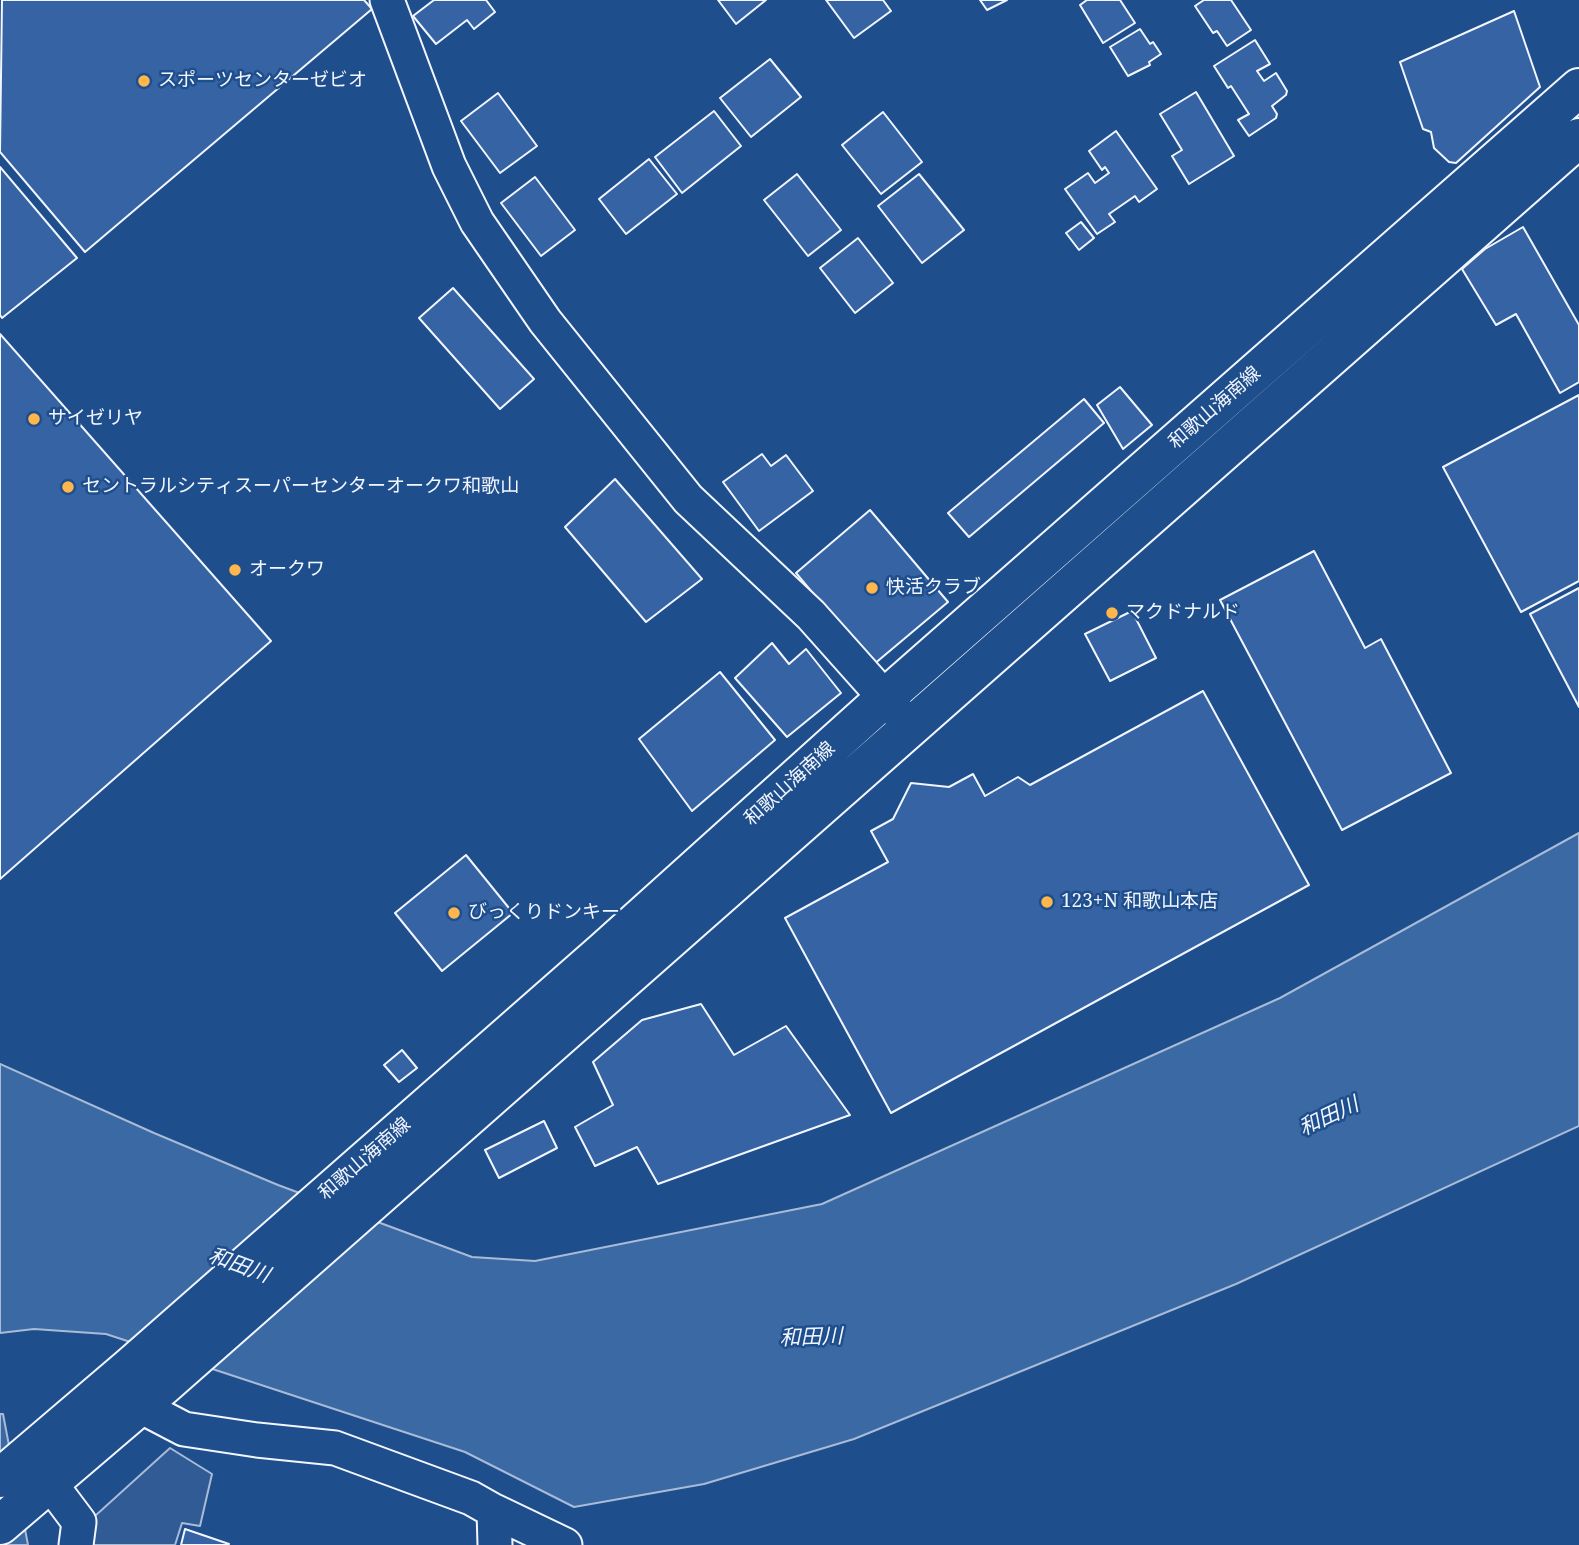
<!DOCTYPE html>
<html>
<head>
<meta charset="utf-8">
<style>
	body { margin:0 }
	canvas { display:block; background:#1f4e8c }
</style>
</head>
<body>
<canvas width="1579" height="1545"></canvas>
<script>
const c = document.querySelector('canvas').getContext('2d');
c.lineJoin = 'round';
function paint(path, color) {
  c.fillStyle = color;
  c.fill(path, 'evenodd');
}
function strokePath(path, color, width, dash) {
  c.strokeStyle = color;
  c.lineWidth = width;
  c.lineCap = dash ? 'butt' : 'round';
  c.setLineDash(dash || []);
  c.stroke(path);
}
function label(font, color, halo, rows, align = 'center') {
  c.font = font + ' "Noto Serif","Noto Sans JP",serif';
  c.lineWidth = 5;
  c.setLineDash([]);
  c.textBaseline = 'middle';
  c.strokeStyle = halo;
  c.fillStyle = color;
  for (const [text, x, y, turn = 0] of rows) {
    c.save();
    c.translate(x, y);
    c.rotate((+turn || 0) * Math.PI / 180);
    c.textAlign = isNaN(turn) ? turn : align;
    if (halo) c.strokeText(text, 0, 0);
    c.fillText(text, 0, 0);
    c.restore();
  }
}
const parking = new Path2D(`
	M170,1448L212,1474L200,1526L182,1523L175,1545H92L95,1516Z`);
const water = new Path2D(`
	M1579,833V1126L1236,1284L854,1439L704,1484L574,1507L465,1452L106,1334L34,1329L0,1333V1064L154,1133L278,1185L472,1257L535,1261L822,1204L1280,998Z
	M0,1414H3L28,1545H0Z`);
const building = new Path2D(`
	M2,0H364L372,9L85,252L0,152Z
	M434,0H486L495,12L474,29L467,20L436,44L413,16Z
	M718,0H766L736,24Z
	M826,0H883L891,11L854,38Z
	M980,0H1007L987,10Z
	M1087,0H1120L1135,23L1103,43L1080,5Z
	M1204,0H1231L1251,30L1227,46L1217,31L1213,33L1195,6Z
	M1514,11L1540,87L1456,163L1449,162L1434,148L1431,132L1423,129L1400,62Z
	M1140,29L1150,44L1153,42L1161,54L1149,62L1150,65L1128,76L1110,47Z
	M1255,40L1270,64L1257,71L1264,81L1276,73L1287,91L1286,95L1272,106L1277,114L1276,118L1249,136L1238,120L1249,114L1231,86L1228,88L1214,66Z
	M770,59L801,97L751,137L720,98Z
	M1196,92L1234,156L1189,184L1172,156L1182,150L1160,114Z
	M498,93L537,146L500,173L461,121Z
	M714,111L741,146L682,193L655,157Z
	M883,112L922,162L881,194L842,145Z
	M1116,131L1157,189L1139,202L1135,196L1109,214L1115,222L1097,234L1065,189L1088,173L1095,183L1109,173L1105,167L1102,170L1089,151Z
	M649,159L677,194L626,234L599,199Z
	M0,167L77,258L2,318L0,315Z
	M797,174L841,230L808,256L764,200Z
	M919,174L964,230L922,263L878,206Z
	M535,177L575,230L541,256L501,203Z
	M1081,222L1094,238L1079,250L1066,233Z
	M1523,227L1579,325V382L1560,393L1516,314L1496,325L1462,269L1485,249Z
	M858,238L893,283L855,313L820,268Z
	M453,288L534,379L500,409L419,318Z
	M0,334L271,641L0,879Z
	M1120,387L1152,425L1123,449L1097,405Z
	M1579,395V581L1521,612L1443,467Z
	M1084,399L1104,423L969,537L948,513Z
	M762,454L771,466L786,455L813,491L759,531L723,482Z
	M615,479L702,579L646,622L565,527Z
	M870,510L948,602L873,665L796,573Z
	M1314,551L1365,648L1381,639L1451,773L1342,830L1220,600Z
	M1579,588V707L1530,614Z
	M1132,611L1156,658L1110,681L1085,634Z
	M772,643L789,664L806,649L841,693L787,737L735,678Z
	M720,672L775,740L692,811L639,739Z
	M1203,691L1309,885L891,1113L785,918L888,862L871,831L893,819L911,783L949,787L973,774L985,796L1018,777L1030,785Z
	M466,855L513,913L442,971L395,913Z
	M701,1004L734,1055L786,1026L850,1115L658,1184L637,1147L595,1166L575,1127L613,1105L593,1062L642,1020Z
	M402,1050L417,1068L399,1082L384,1065Z
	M544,1121L557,1148L499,1178L485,1150Z
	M185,1529L229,1544L228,1545H181Z`);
const minor = new Path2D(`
	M387,0L449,166L477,222L545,321L688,499L811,615L902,717
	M117,1394L184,1429L257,1440L335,1448L471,1498L494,1511L495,1545
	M49,1482L79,1522L76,1545
	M494,1511L565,1545`);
const major = new Path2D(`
	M0,1478L129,1368L604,951L885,698L1579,88
	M0,1525L164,1385L1579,138`);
const markers = [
	[144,81,7,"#ffb74d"],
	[34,419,7,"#ffb74d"],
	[68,487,7,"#ffb74d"],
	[235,570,7,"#ffb74d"],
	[872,588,7,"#ffb74d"],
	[1112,613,7,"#ffb74d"],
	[1047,902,7,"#ffb74d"],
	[454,913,7,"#ffb74d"]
];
const poiNames = [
	["スポーツセンターゼビオ",158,81],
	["サイゼリヤ",48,419],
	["セントラルシティスーパーセンターオークワ和歌山",82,487],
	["オークワ",249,570],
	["快活クラブ",886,588],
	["マクドナルド",1126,613],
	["123+N 和歌山本店",1061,902],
	["びっくりドンキー",468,913]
];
const streetNames = [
	["和歌山海南線",1215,408,-41],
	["和歌山海南線",790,784,-42],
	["和歌山海南線",365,1159,-41]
];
const waterNames = [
	["和田川",1329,1117,-25],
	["和田川",239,1266,20],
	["和田川",811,1338,-2]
];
paint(parking, '#305b95');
strokePath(parking, '#a8bbd7', 2);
paint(water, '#3b69a3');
strokePath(water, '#a8bbd7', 2);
paint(building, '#3563a3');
strokePath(building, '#f2f6ff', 2);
strokePath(minor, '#f2f6ff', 37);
strokePath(major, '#f2f6ff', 42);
strokePath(minor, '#1f4e8c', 33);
strokePath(major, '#1f4e8c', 38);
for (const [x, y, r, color] of markers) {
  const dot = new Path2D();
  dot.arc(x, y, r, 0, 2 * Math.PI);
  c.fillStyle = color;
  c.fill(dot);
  strokePath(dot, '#1f4e8c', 2.5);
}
label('19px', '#f2f6ff', '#1f4e8c', poiNames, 'left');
label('19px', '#f2f6ff', '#1f4e8c', streetNames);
label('italic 21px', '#f2f6ff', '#1f4e8c', waterNames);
</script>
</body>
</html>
